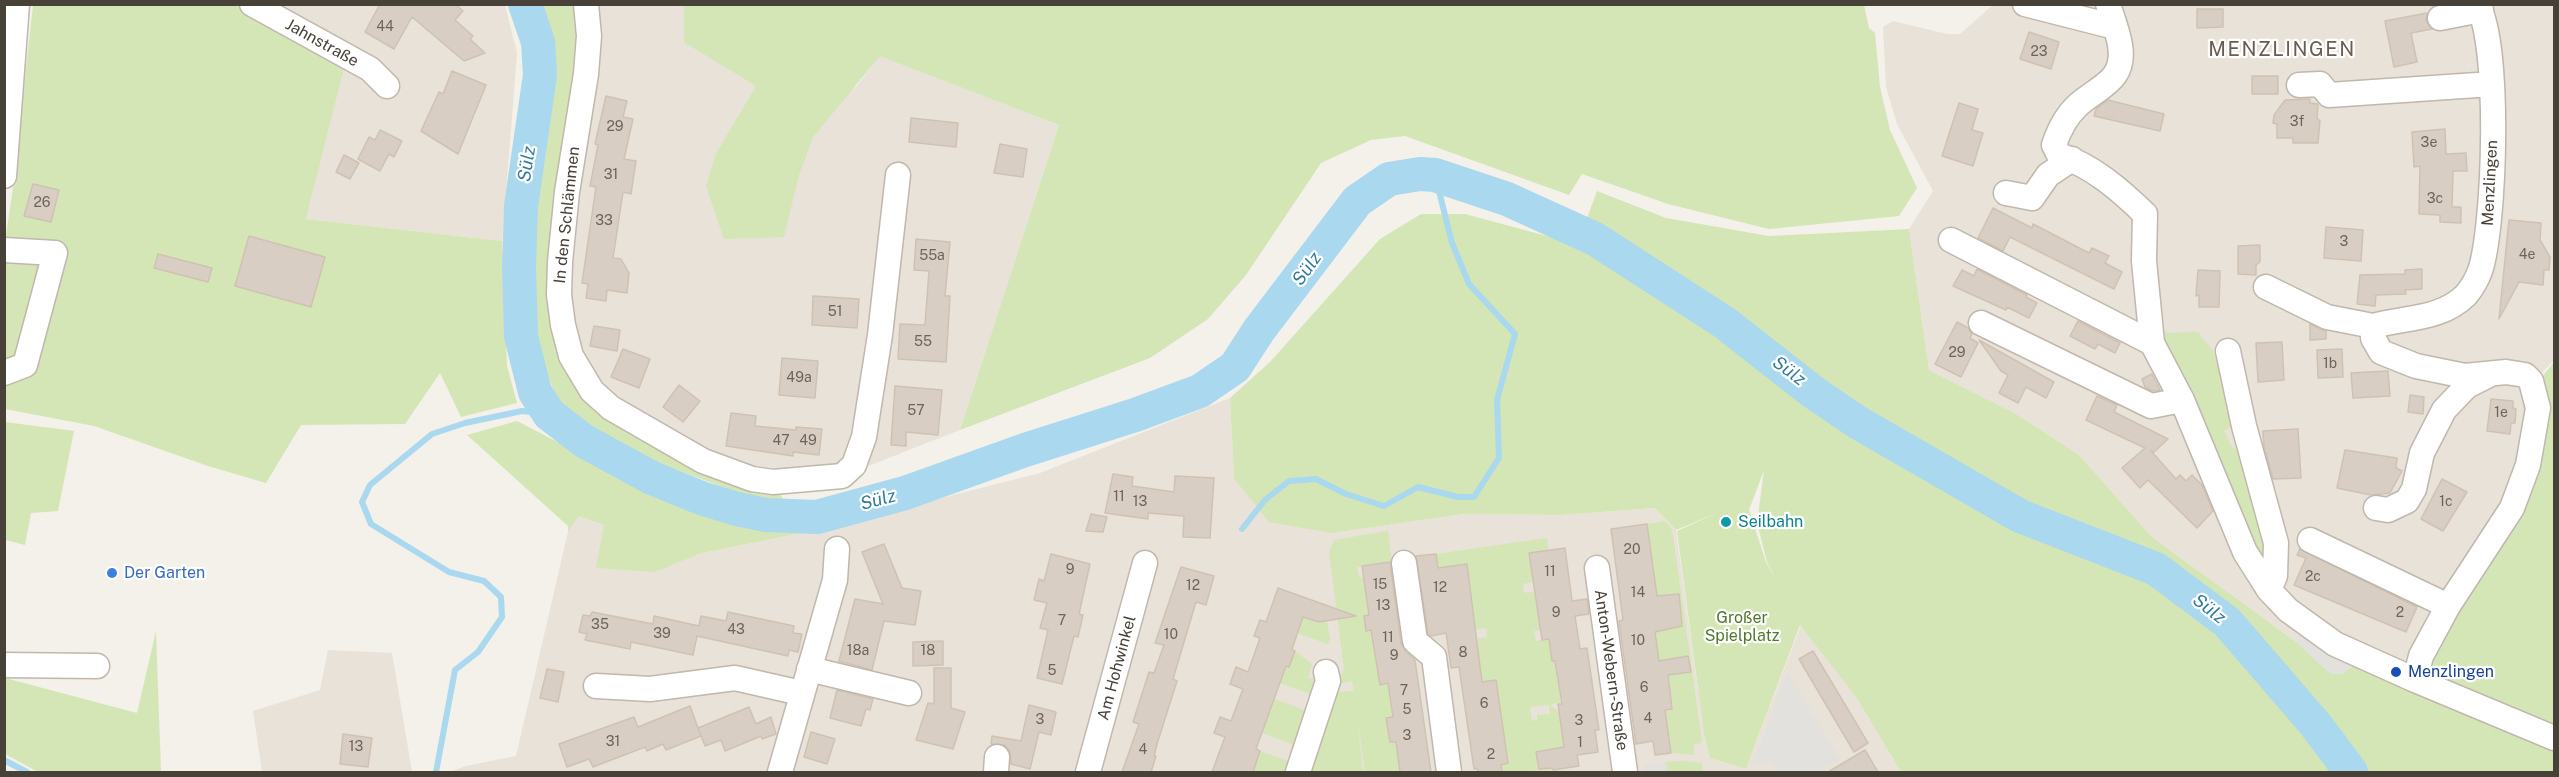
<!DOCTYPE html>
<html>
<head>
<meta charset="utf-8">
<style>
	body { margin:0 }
	#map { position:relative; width:2559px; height:777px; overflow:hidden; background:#f4f0ea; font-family:"Public Sans",sans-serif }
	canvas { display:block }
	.frame { position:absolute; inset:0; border:6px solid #484138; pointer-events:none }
</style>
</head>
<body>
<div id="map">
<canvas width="2559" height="777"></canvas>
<div class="frame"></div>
</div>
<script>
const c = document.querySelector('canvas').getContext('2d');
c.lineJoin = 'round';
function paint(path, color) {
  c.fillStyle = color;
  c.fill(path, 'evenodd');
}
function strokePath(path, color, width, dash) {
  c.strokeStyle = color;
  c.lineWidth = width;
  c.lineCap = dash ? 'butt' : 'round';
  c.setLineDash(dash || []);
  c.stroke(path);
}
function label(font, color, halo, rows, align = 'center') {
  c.font = font + ' "Public Sans",sans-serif';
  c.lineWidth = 4.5;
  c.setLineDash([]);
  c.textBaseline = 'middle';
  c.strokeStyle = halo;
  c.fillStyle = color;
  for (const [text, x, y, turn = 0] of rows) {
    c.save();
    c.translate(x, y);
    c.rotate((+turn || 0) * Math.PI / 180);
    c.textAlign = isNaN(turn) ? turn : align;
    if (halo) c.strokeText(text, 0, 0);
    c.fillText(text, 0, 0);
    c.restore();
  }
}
const residential = new Path2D(`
	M1994,4L2552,5L2554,14V360L2533,382L2536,408L2507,501L2402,681L2358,661L2331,674L2299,644L2152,537L2079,455L2018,415L1929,370L1909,229L1933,191L1897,124L1886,87L1883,27L1893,21L1947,34H1960Z
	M234,5H505L517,53L502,241L306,219L345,65Z
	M594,5H684V42L856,87L880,55L1059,125L960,430L868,466L784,475L705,455L614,401L576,351L568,266Z
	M1230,398L1234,478L1332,533L1464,514L1561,515L1655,508L1676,530L1704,734L1710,758L1746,769L1801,625L1856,697L1901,772H450L466,766L516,756L568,532L579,516L604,525L655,572L702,553L807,532L1040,473Z
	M328,650L392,653L412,772H262L253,711L320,690Z`);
const green = new Path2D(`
	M684,4L1864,5L1869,28L1875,33L1880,87L1890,130L1917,188L1899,216L1769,229L1668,204L1582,174L1569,195L1405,136L1371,140L1321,163L1246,275L1208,319L1150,358L960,430L1059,125L880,56L813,137L799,175L784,237L724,239L706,186L716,154L756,86L684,42Z
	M33,5H234L345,65L306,219L502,241L507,366L517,403L461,417L440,373L405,424L301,425L266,483L208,466L94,426L5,409V242L12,195Z
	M538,5H575L577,75L550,260L586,397L779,492L786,504L742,494L658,463L604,437L563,410L540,360L532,304L535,215L557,75L548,29Z
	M1597,191L1666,218L1769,236L1909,229L1929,370L2018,415L2079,455L2152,537L2299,644L2331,674L2358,661L2554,746V772H1901L1856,697L1800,625L1746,769L1710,758L1704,734L1677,531L1717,513L1676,530L1655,508L1561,515L1464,514L1332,533L1269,522L1234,478L1230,398L1270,362L1380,239L1421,214H1465L1569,242L1586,221ZM1764,470L1757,523L1767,562L1776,580L1766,562L1749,510Z
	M2198,332L2213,351L2235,423L2224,431L2232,447L2246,451L2270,543L2262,569L2158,333Z
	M2554,362V731L2436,680L2431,666L2432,655L2524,499L2538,382Z
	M517,421L652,491L726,521H798L807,532L702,553L655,572L596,568L604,525L579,516L568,532V526L467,435Z
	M5,422L74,431L58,511L31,513L25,545L5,540Z
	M1665,521L1671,528L1673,536L1699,720L1702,743L1694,744V755L1672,753L1665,710L1672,708L1670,692L1663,693L1652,617L1647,524Z
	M1388,531L1392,562L1357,567L1359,577H1364L1369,615L1364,616L1366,631L1371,630L1374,649L1378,650L1381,685L1388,683L1393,717L1386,718L1390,742H1396L1400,772H1365L1357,716L1363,772H1307L1333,692L1354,691L1352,681L1338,684L1344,669L1329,552L1334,540Z
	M1547,538L1548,550L1529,553L1533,582L1523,584L1524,593L1556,588L1536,600L1540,630L1534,631L1536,641L1552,638V661H1555L1561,702L1550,705L1559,712L1564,751L1551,753L1553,770L1502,772L1501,765L1507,763L1496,680L1481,682L1476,639L1487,637L1486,628L1448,633L1446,619L1474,615L1467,564L1438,568L1436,554ZM1549,705L1550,714L1537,715V720L1532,721L1530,707Z
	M1311,616L1327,621L1330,639L1328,644L1297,633L1303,617L1310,619Z
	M156,631L161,772H38L5,754V678L137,713Z
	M1295,651L1312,664L1308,678L1321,682L1316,696L1280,683L1286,666L1289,667Z
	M1275,699L1309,712L1297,746L1262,733Z
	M1260,751L1293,763L1290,772H1253Z
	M1682,761L1702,763L1703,772H1667L1666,762Z`);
const parking = new Path2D(`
	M2288,617L2358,661L2343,674H2331L2299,645Z
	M1787,672L1840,759L1818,772H1779L1772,761L1753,765Z
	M1666,762L1667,772H1644L1643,765Z`);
const stream = new Path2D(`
	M1242,529L1265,500L1289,481L1316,479L1346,494L1384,506L1418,487L1458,497H1474L1499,458L1497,400L1515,334L1469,284L1452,243L1435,175
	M4,760L27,772
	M436,772L455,670L478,652L502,617L501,597L484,581L449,572L371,524L362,502L370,485L432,434L465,423L522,411L549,414`);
const river = new Path2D(`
	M525,4L538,42L540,75L521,206L519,267L521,336L535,392L549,414L584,441L652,478L701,498L737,509L766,515L817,517L905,493L1025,450L1135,415L1200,391L1235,367L1259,330L1357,201L1389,179L1420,174L1435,175L1507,199L1595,239L1725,323L1813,392L1857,422L2020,516L2156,569L2227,622L2315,724L2351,772`);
const building = new Path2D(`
	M380,4H455L463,11L455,20L473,36L470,39L485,53L464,61L412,17L394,49L365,32Z
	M2197,9H2223V27L2197,28Z
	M2427,13L2426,21L2432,29L2411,33L2417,62L2394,67L2385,21Z
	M2029,32L2059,42L2051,69L2020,59Z
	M452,71L486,85L458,154L421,131L439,92L443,94Z
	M2252,76H2278V94H2252Z
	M606,96L627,101L623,117L633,119L624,159L636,161L631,194L623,192L613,258L621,259L629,273L627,293L607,290L606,301L586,298L588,284L582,283L596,187L590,186L598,145L595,144Z
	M2310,99V103L2318,104L2317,118L2320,121L2318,143H2293V138H2277V124L2273,123L2274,115L2285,100Z
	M2108,100L2164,114L2160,131L2094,116L2096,109Z
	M1959,103L1978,109L1972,130L1983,133L1973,166L1942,156Z
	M911,118L958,123L956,147L909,142Z
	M2445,129L2446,154L2466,153L2467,171H2453L2452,207H2461V223L2440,222V215L2419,214L2420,166L2414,167L2412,132Z
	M380,130L402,141L394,157L389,154L380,171L358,159L369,137L375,140Z
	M1000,144L1027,149L1023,177L994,173Z
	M344,155L359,163L350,179L336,172Z
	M33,184L59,190L51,222L24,216Z
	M1993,208L2032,228L2033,224L2089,253L2092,248L2109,256L2105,263L2122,272L2114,289L2010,237L2003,251L1978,238Z
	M2509,220L2541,223L2540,240L2550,257L2549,270H2544L2543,285L2519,282L2499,319Z
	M2326,227L2363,230L2361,261L2324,258Z
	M249,236L325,257L311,307L235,286Z
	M916,239L950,242L945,296H950L946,362L898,359L900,324L925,325L929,271L914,270Z
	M2260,245V262L2256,265V275L2238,274V246Z
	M158,254L212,268L208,282L154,268Z
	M1977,269L2027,295L2026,297L2037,303L2029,318L2007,307L2006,310L1953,286L1962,270L1974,276Z
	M2422,269V289L2405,290L2406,294L2376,295L2375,306L2357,304L2360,275L2405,274V270Z
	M2198,270L2220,271L2219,307H2199V295L2196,296Z
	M813,296L859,299L857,328L812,325Z
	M2078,321L2120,343L2115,353L2098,344L2095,349L2070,336Z
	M1957,322L1968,328L1972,334L1970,338L1978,343L1961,377L1935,364Z
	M2310,324L2326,331V339L2310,340Z
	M594,326L620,330L617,351L590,346Z
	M1979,340L2054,382L2046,398L2026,387L2018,403L1999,393L2008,375L2001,371Z
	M2282,342L2284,380L2258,382L2256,343Z
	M623,349L650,359L639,388L611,377Z
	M2342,349L2343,377L2318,378L2317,350Z
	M782,358L818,361L815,398L779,395Z
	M2388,371L2390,396L2353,398L2351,373Z
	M2152,374L2160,390L2153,391L2145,387L2142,379Z
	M679,385L700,401L683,422L663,407Z
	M895,386L942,390L938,435L906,432V446L891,445Z
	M2410,395L2424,397L2423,414L2408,412Z
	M2097,396L2117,405L2114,412L2168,439L2154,452L2151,451L2176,479L2180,475L2186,481L2192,475L2202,485L2213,511L2197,528L2148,480L2140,488L2122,468L2145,448L2086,420Z
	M2491,399L2513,401V408L2516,409L2515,423H2511L2510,434L2487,431Z
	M731,413L756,416L755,426L796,430V427L822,429L819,455L793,452V456L726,446Z
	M2298,429L2301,478L2273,479L2264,447L2263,431Z
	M2345,450L2397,458L2396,468L2402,471L2390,493L2371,495L2337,488Z
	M1113,474L1133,477L1132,486L1174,492L1175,476L1214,478L1210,538L1183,537L1184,516L1148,513V519L1105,513Z
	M2442,479L2467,492L2443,531L2421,519Z
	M1091,514L1107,517L1103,532L1086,531Z
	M1647,524L1657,596L1679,594L1682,626L1655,632L1659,661L1688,656L1691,672L1668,675L1672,709L1665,710L1671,753L1655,755L1653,741L1636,744L1619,621L1623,620L1611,529Z
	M884,544L902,588L921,591L915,625L884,621L872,670L839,661L855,599L883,604L862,552Z
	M1565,548L1572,601L1587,599L1589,614L1575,616L1580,649L1587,648L1599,730H1595L1598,752L1577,755L1579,766L1553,770V768L1539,769L1536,752L1564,747L1558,704H1562L1555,661H1552L1549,639L1542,640L1529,553Z
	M2300,549L2417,607L2406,632L2294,585L2306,558L2297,555Z
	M1051,554L1090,564L1079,614L1083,615L1078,637L1074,636L1062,684L1037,678L1048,630L1040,628L1047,603L1034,600L1039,579L1044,581Z
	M1436,554L1438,568L1467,564L1482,682L1496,680L1508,763L1501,765L1502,772H1478L1477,768L1474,769L1459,667L1451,668L1446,633L1431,636L1428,634L1416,556Z
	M1390,562L1401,643L1406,652L1415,660L1431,772H1400L1396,742H1390L1386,718L1393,717L1388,683L1380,685L1371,630L1366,631L1364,616L1369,615L1362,566Z
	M1181,567L1214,576L1206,605L1196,602L1173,679L1177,681L1157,744L1154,756H1156L1151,772H1122L1139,724L1133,722L1149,672L1154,673L1164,645L1155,643Z
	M1278,588L1356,616L1319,622L1303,617L1292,649L1295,651L1289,667L1286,666L1256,749L1260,751L1253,772H1212L1225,737L1214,733L1220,717L1231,721L1243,689L1230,684L1236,667L1248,672L1260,638L1254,636L1260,620L1266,622Z
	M592,612L653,624L654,616L699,626L701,616L726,621L728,612L794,626L793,633L802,634L798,652L789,650L788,656L697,636L693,655L631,642L630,649L585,640L587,634L579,632L583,615L590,616Z
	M943,641V665L913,666V642Z
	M1813,651L1868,743L1854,752L1799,659Z
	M934,668H951V708L965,712L953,749L916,740L928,703L934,704Z
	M547,669L564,672L558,702L540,698Z
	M837,690L873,699L870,710L866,709L861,726L830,718Z
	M1029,705L1056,712L1051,735L1039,732L1030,769L1011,764L1010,751L1004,745L991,744L992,736L1021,741Z
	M690,706L701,736L666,750L663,744L647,751L645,747L593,767L589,759L567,767L559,744L634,717L638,727Z
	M749,707L756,724L771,717L776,734L762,739L761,736L725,751L721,740L705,746L698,728Z
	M811,732L835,739L827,764L804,757Z
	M343,734L372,738L368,767L340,764Z
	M1865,750L1878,772H1828Z`);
const minor = new Path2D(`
	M252,4L370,69L387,86
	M586,4L589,36L586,74L567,192L560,262L559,295L563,325L571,356L592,391L611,408L703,461L752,479L773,482L842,476L854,465L864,437L880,335L898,175
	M2025,4L2115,27
	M2108,4C2112,17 2118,32 2120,45C2126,81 2099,86 2078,105C2066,116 2059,130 2054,145L2059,155C2093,166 2120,190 2145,214L2144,261L2152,343L2182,400L2245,552L2269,590L2288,610L2335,644L2415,680L2554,738
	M2440,18L2481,10
	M2299,85L2320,84L2329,95L2492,84
	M4,176L17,4
	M2006,193L2032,198L2048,175L2072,159
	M1951,240L2152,343
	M4,250L55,253L25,365L4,373
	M2266,287L2327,317L2373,326
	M1981,323L2151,406L2182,400
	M2228,351L2244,426L2276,543L2275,576L2269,590
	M2376,508L2388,510L2407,501L2414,489L2422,453L2444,410L2467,386L2487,376
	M2310,540L2448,606
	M1404,563L1415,641L1434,657L1449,772
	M1597,568L1625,772
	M4,665L97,666
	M809,669L909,693
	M2415,680L2421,656L2448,606L2512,508L2528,465L2538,408L2531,381L2525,375L2506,372L2465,376L2416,366L2381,352L2373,338V326C2405,317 2441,320 2466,295C2471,289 2477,279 2480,271C2495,227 2501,42 2477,4
	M596,686L650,689L735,678L801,693
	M780,772L835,580L837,549
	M996,772L997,757
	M1088,772L1145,563
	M1298,772L1328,681L1326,672`);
const markers = [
	[1726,522,6,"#0f9aa8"],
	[112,573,6,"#3f7fe0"],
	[2396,672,6,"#1a4fb4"]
];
const numberNames = [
	["44",385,27],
	["23",2039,52],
	["3f",2297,122],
	["29",615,127],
	["3e",2429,143],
	["31",611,175],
	["3c",2435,199],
	["26",42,203],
	["33",604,221],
	["3",2344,242],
	["4e",2527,255],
	["55a",932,256],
	["51",835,312],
	["55",923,342],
	["29",1957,353],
	["1b",2330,364],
	["49a",799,378],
	["57",916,411],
	["1e",2501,413],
	["47",781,441],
	["49",808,441],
	["11",1119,497],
	["13",1140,502],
	["1c",2446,502],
	["20",1632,550],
	["9",1070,570],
	["11",1550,572],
	["2c",2313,577],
	["15",1380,585],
	["12",1193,586],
	["12",1440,588],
	["14",1638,593],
	["13",1383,606],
	["9",1556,613],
	["2",2400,613],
	["7",1062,621],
	["35",600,625],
	["43",736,630],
	["39",662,634],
	["10",1171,635],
	["11",1388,638],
	["10",1638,641],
	["18a",858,651],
	["18",928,651],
	["8",1463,653],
	["9",1394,656],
	["5",1052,671],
	["6",1644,688],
	["7",1404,691],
	["6",1484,704],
	["5",1407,710],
	["4",1648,719],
	["3",1040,720],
	["3",1579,721],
	["3",1407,736],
	["31",613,742],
	["1",1580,743],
	["13",356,747],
	["4",1143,750],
	["2",1491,755]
];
const streetNames = [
	["Jahnstraße",322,43,29],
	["Menzlingen",2490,183,-87],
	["In den Schlämmen",567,215,-84],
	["Am Hohwinkel",1117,668,-75],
	["Anton-Webern-Straße",1611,670,82]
];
const cultureNames = [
	["Seilbahn",1738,522]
];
const shopNames = [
	["Der Garten",124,573]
];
const parkNames = [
	["Großer",1742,618],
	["Spielplatz",1742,636]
];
const transitNames = [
	["Menzlingen",2408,672]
];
const waterNames = [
	["Sülz",527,164,-81],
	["Sülz",1307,269,-54],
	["Sülz",1789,371,37],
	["Sülz",878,500,-15],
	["Sülz",2209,609,38]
];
const quarterNames = [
	["MENZLINGEN",2282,50]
];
paint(residential, '#e8e2d8');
paint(green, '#d4e6b5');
paint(parking, '#e3e1de');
strokePath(stream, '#aad8ee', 6);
strokePath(river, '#aad8ee', 34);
paint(building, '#d8cec3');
strokePath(building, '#d0c2b3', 1.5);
strokePath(minor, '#c0b7ad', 27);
strokePath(minor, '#fff', 24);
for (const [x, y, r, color] of markers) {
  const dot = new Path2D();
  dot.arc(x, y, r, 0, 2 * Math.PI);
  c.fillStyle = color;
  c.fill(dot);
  strokePath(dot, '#fff', 2);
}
label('14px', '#6c645b', null, numberNames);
label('16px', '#484138', '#fff', streetNames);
label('16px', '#0d838f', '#fff', cultureNames, 'left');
label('16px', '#366cbe', '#fff', shopNames, 'left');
label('16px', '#50782d', '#fff', parkNames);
label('16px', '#164399', '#fff', transitNames, 'left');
label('italic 18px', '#317ba0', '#fff', waterNames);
c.letterSpacing = '1.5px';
label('20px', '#6a5d50', '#fff', quarterNames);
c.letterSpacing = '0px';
</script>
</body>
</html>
